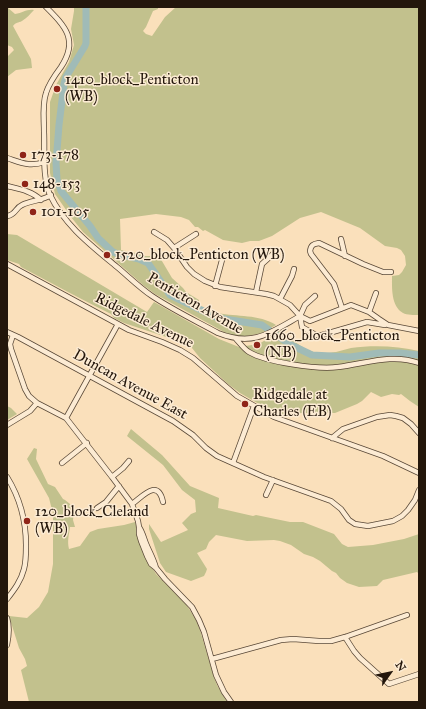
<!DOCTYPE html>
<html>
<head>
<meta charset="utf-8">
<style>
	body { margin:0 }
	#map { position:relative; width:426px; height:709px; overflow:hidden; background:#fae0bb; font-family:"IM FELL Great Primer",serif }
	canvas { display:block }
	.frame { position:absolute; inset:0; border:8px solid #23160b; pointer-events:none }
	.north { position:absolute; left:370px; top:653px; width:40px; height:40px; -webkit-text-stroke:3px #fcebd3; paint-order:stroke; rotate:57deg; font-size:11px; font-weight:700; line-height:16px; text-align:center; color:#23160b }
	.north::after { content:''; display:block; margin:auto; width:14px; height:18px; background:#23160b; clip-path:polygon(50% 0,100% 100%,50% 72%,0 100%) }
</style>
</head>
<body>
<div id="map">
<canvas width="426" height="709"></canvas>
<div class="frame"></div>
<div class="north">N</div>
</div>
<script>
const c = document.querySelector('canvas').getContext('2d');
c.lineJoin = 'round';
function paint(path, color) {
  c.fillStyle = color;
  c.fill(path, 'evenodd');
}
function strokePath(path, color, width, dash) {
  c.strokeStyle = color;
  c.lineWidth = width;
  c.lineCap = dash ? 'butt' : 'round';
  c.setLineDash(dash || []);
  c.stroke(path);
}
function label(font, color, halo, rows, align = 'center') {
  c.font = font + ' "IM FELL Great Primer",serif';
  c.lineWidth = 3;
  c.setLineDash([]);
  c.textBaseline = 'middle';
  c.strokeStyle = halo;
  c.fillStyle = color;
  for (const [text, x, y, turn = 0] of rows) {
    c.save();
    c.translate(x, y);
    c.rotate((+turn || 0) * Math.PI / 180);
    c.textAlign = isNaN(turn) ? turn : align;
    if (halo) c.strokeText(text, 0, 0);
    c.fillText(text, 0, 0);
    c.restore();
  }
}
const green = new Path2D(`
	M7,7L15,14C23,13 26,9 34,10C30,14 27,18 22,21C18,23 16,22 13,26L31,59L32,68L16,70L7,77V57L14,50L12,47L7,45Z
	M74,7H158V9L153,11L146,27L143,31L146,34L152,36L165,17L176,7H419V315C414,315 407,315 403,313C391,306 392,288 392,276L399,275L402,272L406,265L405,256L401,250L397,248L385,246L360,228L321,212L300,218L272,236L259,241H250L242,243L223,240L205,230L203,231L198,227H195L189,220L181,217L156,214L120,219L121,250L136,253L140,252L145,256H159L172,278L183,288L186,292L199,300L197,305C204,308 211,311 218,313C237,317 259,314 276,325L262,333L247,336V337L230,335L224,332L155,294L143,285L83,232L71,217L55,194L50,173V102L56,85L69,62L74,45L71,29L74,11Z
	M7,234L17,235L147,312L154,302L219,339L239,347L259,344L281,330C288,337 302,348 311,351C318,354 329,353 336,352C341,351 346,349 351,348C373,345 398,346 419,351V407L410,401L401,394L399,395L392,394L381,397L371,392L362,401L357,404L335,413H302L278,415L240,393L228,384L200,358L188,343H184L124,323L114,318L111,314L95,306L68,292L21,267L19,264L7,260Z
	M7,406L11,408L17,414L7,420Z
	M131,429L162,455L190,486L219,498L218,508L253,516L256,515L290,522H303L334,534L342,544L348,547L373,545L404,539L419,534V574L417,572L383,580L377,586L359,587L347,583L340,578L336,573L332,571L320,561L313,557L304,554L291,545L280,541L274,540L247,541L216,535L209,542L206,549L197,553L207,569L206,572L204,576L191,581L166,572L160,563L149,529V524L161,542L188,530L182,523L191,514L196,512L195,500L182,490L163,465L127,436Z
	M34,448L37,449L36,459L48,484L55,487L63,499L65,500L70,504L74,511L73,520L75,527H70C69,535 67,541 69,549L80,546L90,532L98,529L124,525L135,522L138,534L150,564L156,574L186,604L196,620L200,630L214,677L217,685L227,702H29L21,670L27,666L25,659L19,648L9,616L27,618L39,607L48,592L53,564V514L49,498L27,459Z`);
const river = new Path2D(`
	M86,7V43L85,46L66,77L64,84L59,125L56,163L57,179L61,191L90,226L98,238L113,252L118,254L139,259L148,263L170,295L218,318L262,325L289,344L312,355L350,357L379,353H400L419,355`);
const minor = new Path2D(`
	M46,7C65,26 79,40 61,67C55,75 49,83 46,93C42,105 44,119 44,132C45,152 42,176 50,195C65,226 92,246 117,267C129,277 140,288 152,296C173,310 196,321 218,333C253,347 270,333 300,316L310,321L351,305L369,312L379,319L388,325L419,331
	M7,158C22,163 29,167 45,162
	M7,186C19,189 32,191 41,200
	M7,216C16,215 15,208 22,205C32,200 42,201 51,195
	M154,232L167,240L174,248L187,267L194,274L205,281L220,287L266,294L274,296L290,305L300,316L305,305L315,296
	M341,239L345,256
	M174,248L196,234
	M7,264L129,330L162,342L180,350L193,358L237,396L274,417L383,456L419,473
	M215,286L222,260
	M256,292L262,264L273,254
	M280,299L292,276L294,269
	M342,308L334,284L311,254L310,251C311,245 313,244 319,243L363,264L383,272H391
	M369,312L376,293
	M300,316L302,327L316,335H322L367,322L385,325
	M7,332L18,337L173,421L193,435L206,448L217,456L264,477L331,501L341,509L349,520L355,524L368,526L393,521L402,516L408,510L415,500L419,490
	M13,335L10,344L11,349L25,389L29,396L37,403L66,418L112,477L132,504L138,521L139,527V534L141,541L147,556L151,564L156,568L165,579L192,607L199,620L204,632L216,675L224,692L231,702
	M236,339C240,343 244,349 249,352C266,362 318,370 338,367C365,364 392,353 419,363
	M66,418L118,324
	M7,425L30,411L37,403
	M332,438L343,429L377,417L390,415L396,416L403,418L411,424L419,433
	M62,463L87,443
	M233,463L254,406
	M7,477C20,498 26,520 26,545C26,553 26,562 24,569C21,581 14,590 7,599
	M112,477L123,468L129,461
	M266,495L273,480
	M132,504C143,496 158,478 163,502
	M97,508L106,502L119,486
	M139,527C143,533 144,539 147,546C150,553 154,560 156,568
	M7,618C10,627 9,635 7,645
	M345,637L354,651L360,658L389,684L419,674
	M212,659L281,640L293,639L319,641H331L345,637L407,615`);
const markers = [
	[57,89,4,"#8f2418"],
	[23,155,4,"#8f2418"],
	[25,184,4,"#8f2418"],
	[33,212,4,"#8f2418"],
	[107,255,4,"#8f2418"],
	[257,345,4,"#8f2418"],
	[245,404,4,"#8f2418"],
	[27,521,4,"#8f2418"]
];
const poiNames = [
	["1410_block_Penticton",65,80],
	["(WB)",65,97],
	["173-178",31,155],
	["148-153",33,184],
	["101-105",41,212],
	["1520_block_Penticton (WB)",115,255],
	["1660_block_Penticton",265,336],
	["(NB)",265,353],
	["Ridgedale at",253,395],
	["Charles (EB)",253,412],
	["120_block_Cleland",35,512],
	["(WB)",35,529]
];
const streetNames = [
	["Penticton Avenue",195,304,30],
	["Ridgedale Avenue",144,321,26],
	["Duncan Avenue East",130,385,29]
];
paint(green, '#c2c18d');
strokePath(river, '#a0bbb7', 7);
strokePath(minor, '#594837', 6);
strokePath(minor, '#fcebd3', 4.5);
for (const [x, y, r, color] of markers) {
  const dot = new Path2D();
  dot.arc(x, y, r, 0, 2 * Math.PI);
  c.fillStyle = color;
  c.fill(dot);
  strokePath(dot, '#fcebd3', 1.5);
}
label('15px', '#23160b', '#fcebd3', poiNames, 'left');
label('15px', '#23160b', '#fcebd3', streetNames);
</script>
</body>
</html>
